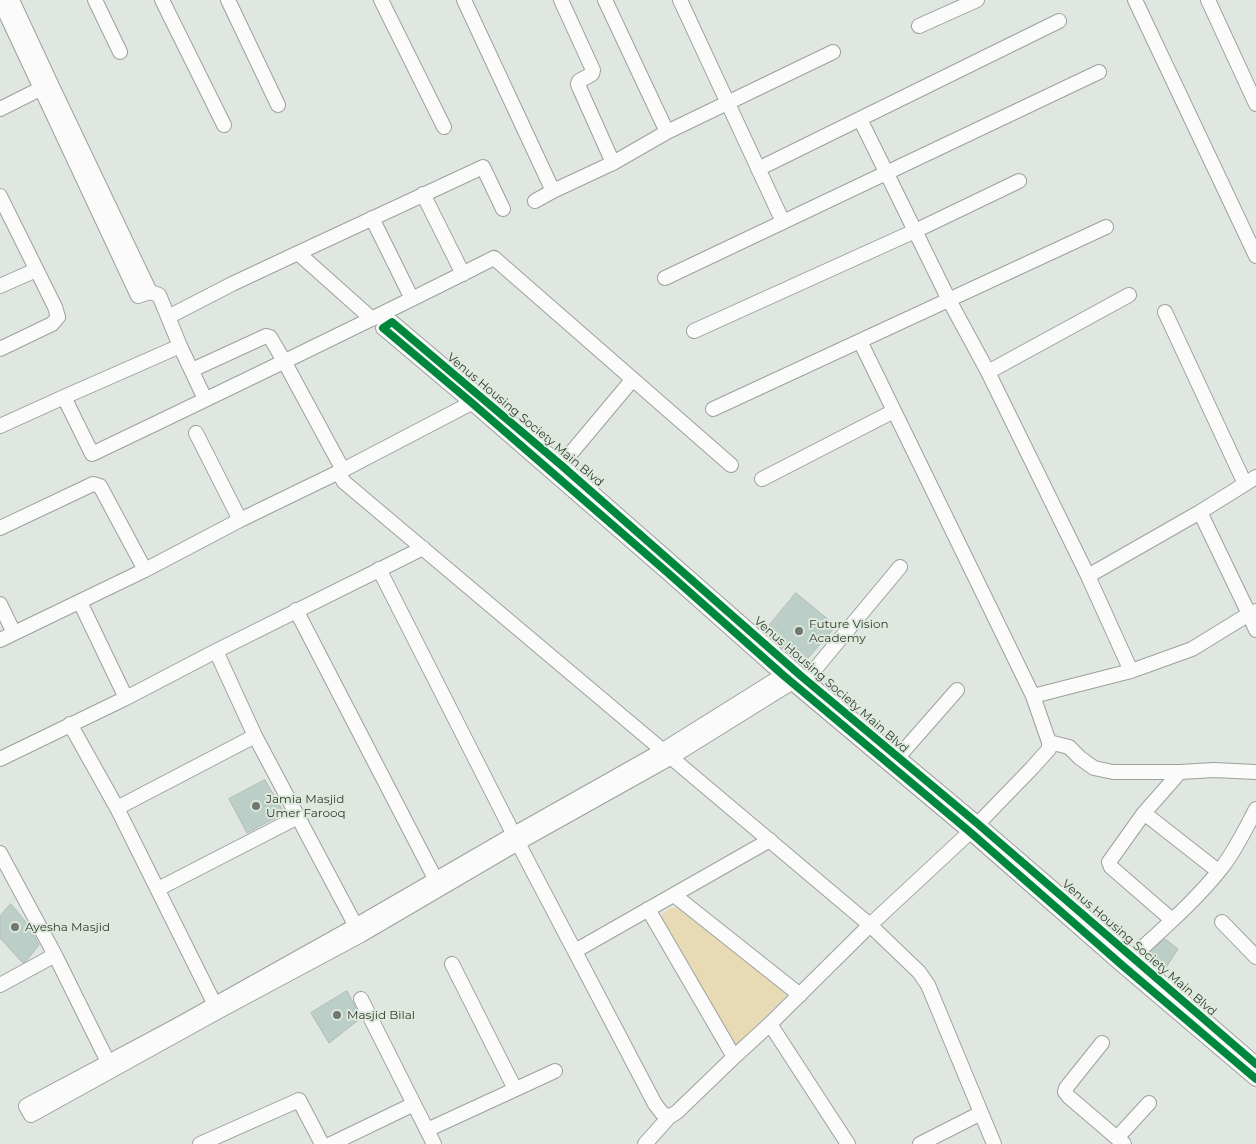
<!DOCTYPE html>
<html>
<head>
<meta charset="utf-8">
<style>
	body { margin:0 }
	canvas { display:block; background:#e0e6e0 }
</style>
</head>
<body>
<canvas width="1256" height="1144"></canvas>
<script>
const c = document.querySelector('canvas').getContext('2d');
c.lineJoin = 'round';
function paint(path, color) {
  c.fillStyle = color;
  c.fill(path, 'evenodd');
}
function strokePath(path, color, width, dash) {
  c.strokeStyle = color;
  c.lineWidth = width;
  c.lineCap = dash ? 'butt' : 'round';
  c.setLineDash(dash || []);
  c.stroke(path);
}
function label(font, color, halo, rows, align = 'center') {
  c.font = font + ' Montserrat,sans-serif';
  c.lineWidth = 4;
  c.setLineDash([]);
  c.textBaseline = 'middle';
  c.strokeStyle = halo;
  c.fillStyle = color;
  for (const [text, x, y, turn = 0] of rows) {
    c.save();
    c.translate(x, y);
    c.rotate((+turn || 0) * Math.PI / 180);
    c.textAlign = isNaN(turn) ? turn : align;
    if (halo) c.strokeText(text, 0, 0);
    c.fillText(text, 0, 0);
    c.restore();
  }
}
const green = new Path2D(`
	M670,908H676L682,909L787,995L736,1045L660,919L664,913Z`);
const building = new Path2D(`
	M796,593L836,626L802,665L764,632Z
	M265,780L284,813L247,833L229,799Z
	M11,904L29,926L39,945L26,961L23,963L0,938V916Z
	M1165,939L1178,949L1163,972L1145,957Z
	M347,991L361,1018L329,1043L311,1013Z`);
const minor = new Path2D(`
	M95,0L120,52
	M162,0L224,125
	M228,0L278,105
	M381,0L444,127
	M464,0L553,191
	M561,0L593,70L592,74L579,81L578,84L579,87L613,163
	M605,0L667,132
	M680,0L783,222
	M1135,0L1256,256
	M1208,0L1256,104
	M0,1L138,296L150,292L51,84L12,0
	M919,26L977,0
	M0,109L48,85
	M860,119L949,300L988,372L1088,576L1131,671
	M758,169L1059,21
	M423,194L463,274
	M0,196L55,307L58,317L52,324L0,349
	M535,201L553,191L613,163L667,132L833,52
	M372,218L412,299
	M298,253L483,167L503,209
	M665,278L1099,72
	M0,286L36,270
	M150,292L159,295L180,346L205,399
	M168,317L232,284L298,253L372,319
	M694,331L915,231L1019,181
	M192,370L266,336L270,337L284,361L343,470
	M988,372L1129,295
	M64,397L92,454C226,390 361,325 494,258L731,465
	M713,409L1106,227
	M0,426L64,397L180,346
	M196,433L240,520
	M556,471L633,379
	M338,472L344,482L870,925L919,972L928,985L994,1144
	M762,479L894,411
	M1245,484L1256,477
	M0,528L93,484L100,486L145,570
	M379,569L518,843L655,1104L662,1113L669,1117
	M1088,576L1200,512
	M80,602L126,698
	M0,604L14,633
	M296,610L440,888
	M1256,611L1249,614L1256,630
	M0,640L145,570L240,520L343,470L479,399
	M216,651L255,736L359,932
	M788,671L783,675L663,750L514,834L355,926L176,1026L26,1106L31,1115L219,1011L361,935L518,843L672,757L799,678
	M806,680L900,567
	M1033,696L1131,671L1192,649L1249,614L1200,512L1245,484L1165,312
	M70,724L117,808L218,1011
	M1049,742L1069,747L1080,758L1094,768L1113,772H1180L1214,770L1256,772
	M0,759L126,698L216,651L423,548
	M893,763L957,690
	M117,808L255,736
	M1144,813L1218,871
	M0,853L55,955L108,1062L113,1069
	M158,889L298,817
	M674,895L800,995
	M648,909L734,1057
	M1172,920L1111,867L1109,862L1144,813L1180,772
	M1222,922L1256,957
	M575,951L770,840
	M1127,962C1160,931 1195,902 1223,866C1236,849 1246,828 1256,809
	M452,964L515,1089
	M0,985L55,955
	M361,999L434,1144
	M770,1024L848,1144
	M1102,1043L1066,1088L1065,1092L1069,1097L1124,1144
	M1256,1064L978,824L801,676L561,465L392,322L383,328L472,403L668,573L783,675L970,832L1123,966L1256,1079
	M427,1130L555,1071
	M1117,1138L1149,1103
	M200,1144L299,1100L322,1144
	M331,1144L414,1104
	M645,1144L669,1117L677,1112L734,1057L770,1024L870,925L970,832L1032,768L1049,749V742L1033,696L860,341
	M920,1144L981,1113`);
const cycleway = new Path2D(`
	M1256,1064L978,824L801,676L561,465L392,322L383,328L472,403L668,573L783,675L970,832L1123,966L1256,1079`);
const markers = [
	[799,631,5,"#717670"],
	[256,806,5,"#717670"],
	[15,927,5,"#717670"],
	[337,1015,5,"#717670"]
];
const streetNames = [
	["Venus Housing Society Main Blvd",525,420,40],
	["Venus Housing Society Main Blvd",831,685,41],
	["Venus Housing Society Main Blvd",1139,948,41]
];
const poiNames = [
	["Future Vision",809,624],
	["Academy",809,638],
	["Jamia Masjid",266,799],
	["Umer Farooq",266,813],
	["Ayesha Masjid",25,927],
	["Masjid Bilal",347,1015]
];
paint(green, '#e8dab5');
paint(building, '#bbcfc8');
strokePath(building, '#b2b9b5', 1);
strokePath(minor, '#9ca19c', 16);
strokePath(minor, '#fafbfa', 14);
strokePath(cycleway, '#00873e', 8);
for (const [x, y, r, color] of markers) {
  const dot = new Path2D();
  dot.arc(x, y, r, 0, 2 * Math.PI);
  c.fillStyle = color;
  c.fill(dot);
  strokePath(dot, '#ddeadc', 2);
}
label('12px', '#353a34', '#ddeadc', streetNames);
label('12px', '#353a34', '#ddeadc', poiNames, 'left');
</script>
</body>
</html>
